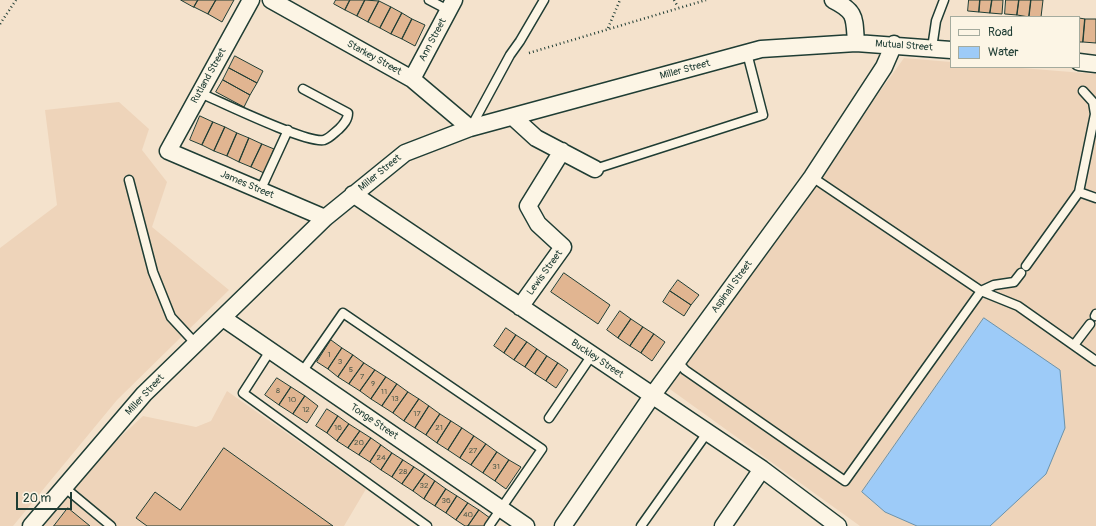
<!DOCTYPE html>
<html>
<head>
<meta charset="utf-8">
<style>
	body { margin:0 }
	#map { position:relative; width:1096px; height:526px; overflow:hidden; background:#f4e2cc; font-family:Pangolin,sans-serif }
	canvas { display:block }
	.legend { position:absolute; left:950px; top:16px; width:130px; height:52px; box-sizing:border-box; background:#fcf5e5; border:1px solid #a4ab9e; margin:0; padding:5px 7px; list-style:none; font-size:12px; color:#1f3d34 }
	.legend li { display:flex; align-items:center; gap:8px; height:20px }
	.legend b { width:20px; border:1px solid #a4ab9e }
	.scale { position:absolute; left:16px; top:492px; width:56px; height:18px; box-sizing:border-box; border:2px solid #1f3d34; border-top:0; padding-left:5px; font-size:12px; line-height:14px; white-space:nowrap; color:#1f3d34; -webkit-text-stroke:3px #fcf5e5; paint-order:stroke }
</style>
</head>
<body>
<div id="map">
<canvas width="1096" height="526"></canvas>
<ul class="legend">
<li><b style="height:5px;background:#fcf5e5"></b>Road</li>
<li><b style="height:11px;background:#9dcbf8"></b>Water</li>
</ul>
<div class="scale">20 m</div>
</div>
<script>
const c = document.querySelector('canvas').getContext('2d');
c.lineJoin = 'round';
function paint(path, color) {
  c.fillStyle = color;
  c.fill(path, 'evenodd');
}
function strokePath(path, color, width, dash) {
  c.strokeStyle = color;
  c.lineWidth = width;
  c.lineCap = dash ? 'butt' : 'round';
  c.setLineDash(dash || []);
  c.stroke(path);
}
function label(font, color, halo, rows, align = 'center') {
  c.font = font + ' Pangolin,sans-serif';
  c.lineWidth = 4;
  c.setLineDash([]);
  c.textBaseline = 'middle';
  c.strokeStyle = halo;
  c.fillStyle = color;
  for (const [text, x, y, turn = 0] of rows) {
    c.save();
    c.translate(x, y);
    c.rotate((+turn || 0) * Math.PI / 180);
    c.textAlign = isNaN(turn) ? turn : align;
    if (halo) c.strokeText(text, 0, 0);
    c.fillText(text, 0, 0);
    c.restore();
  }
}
const built = new Path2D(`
	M904,58L951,62V67H1009L1096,74V526H860L667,387Z
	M119,102L149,129L142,150L167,182L152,227L229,290L117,400L13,526H0V248L57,205L45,110Z
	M227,391L366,489L344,526H41L103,453L143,416L196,427L211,421Z`);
const water = new Path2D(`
	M984,318L1060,370L1065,428L1046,474L990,526H917L885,512L862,492Z`);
const building = new Path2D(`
	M181,0H198L194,7Z
	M198,0H216L208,14L194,7Z
	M216,0H234L222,22L208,14Z
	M336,0H350L345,10L334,4Z
	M350,0H365L357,16L345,10Z
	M365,0L379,1L368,22L357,16Z
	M969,0H980L979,12L968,11Z
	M980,0H992L990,13L979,12Z
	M992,0H1003L1002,14L990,13Z
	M1006,0H1019L1017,15L1005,14Z
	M1019,0H1031L1029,17L1017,15Z
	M1031,0H1043L1041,17H1029Z
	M379,1L391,7L380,28L368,22Z
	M391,7L402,13L391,34L380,28Z
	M402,13L412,19L402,39L391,34Z
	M1079,18L1085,19L1083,42H1079Z
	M412,19L425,25L415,46L402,39Z
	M1085,19H1096V43L1083,42Z
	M235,56L263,71L257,83L229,68Z
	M229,68L257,83L250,95L223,80Z
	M223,80L250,95L244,107L216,92Z
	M200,116L213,122L202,145L190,140Z
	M213,122L225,127L214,151L202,145Z
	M225,127L237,133L227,156L214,151Z
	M237,133L249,138L239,162L227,156Z
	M249,138L262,144L251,167L239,162Z
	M262,144L274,149L264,173L251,167Z
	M564,273L610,305L598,324L551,292Z
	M678,280L699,295L691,305L670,291Z
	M670,291L691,305L684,316L663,302Z
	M620,311L631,319L618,338L607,330Z
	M631,319L643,327L630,346L618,338Z
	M643,327L654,334L641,353L630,346Z
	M506,328L516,335L504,353L494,346Z
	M654,334L665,342L652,361L641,353Z
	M516,335L527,342L514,360L504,353Z
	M331,340L342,348L328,369L317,362Z
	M527,342L537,349L525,367L514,360Z
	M342,348L353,355L338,377L328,369Z
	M537,349L547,356L535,374L525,367Z
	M353,355L364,363L349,384L338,377Z
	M547,356L558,363L546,381L535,374Z
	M364,363L375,370L360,391L349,384Z
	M558,363L568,370L556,388L546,381Z
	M375,370L386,377L371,399L360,391Z
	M386,377L397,384L382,406L371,399Z
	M277,378L291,387L279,405L265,395Z
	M397,384L408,392L393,413L382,406Z
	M291,387L305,396L293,414L279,405Z
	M408,392L419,399L404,421L393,413Z
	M305,396L318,406L307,423L293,414Z
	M419,399L429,406L415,428L404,421Z
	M429,406L440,414L426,435L415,428Z
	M327,409L338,416L327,433L316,426Z
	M440,414L451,421L437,443L426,435Z
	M338,416L349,424L337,441L327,433Z
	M451,421L462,428L448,450L437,443Z
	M349,424L360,431L348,448L337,441Z
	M462,428L474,436L460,458L448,450Z
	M360,431L371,438L359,455L348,448Z
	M474,436L486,444L471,465L460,458Z
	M371,438L381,445L370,462L359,455Z
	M486,444L497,452L483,473L471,465Z
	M381,445L392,453L381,470L370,462Z
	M224,448L333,526H147L136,518L155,492L180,510Z
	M497,452L509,460L495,481L483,473Z
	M392,453L403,460L392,477L381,470Z
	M403,460L414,467L402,484L392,477Z
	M509,460L521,467L506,489L495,481Z
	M414,467L425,474L413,491L402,484Z
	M425,474L435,481L424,499L413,491Z
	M435,481L446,489L435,506L424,499Z
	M446,489L457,496L446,513L435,506Z
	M457,496L468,503L456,520L446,513Z
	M468,503L479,510L468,526H465L456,520Z
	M68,508L90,526H54Z
	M479,510L490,518L484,526H468Z`);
const path = new Path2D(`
	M674,0L678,7
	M0,24L16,0
	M608,28L620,0
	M529,53L706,0`);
const service = new Path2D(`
	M429,0L448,10
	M932,48L936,21L944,0
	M200,93C221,102 307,144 324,140C330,138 335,132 339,129C343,125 348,120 348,113L303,89
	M471,127L510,55L520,41L544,0
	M595,169L763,115L747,53
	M812,177L981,291L1018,306L1096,361
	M129,180L153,272L171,317L196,344
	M260,191L288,130
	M1079,192L1096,198
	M1026,266L1079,192L1095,114L1093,102L1083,91
	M1095,316L1096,314
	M1074,345L1090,324
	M270,351L243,393L427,526
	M677,361L685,370L845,481L981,291L994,285L1014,282L1021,273
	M302,372L343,313L542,449L489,526
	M549,418L592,355
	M64,487L111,526
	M641,526L707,433`);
const minor = new Path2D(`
	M251,0L168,151L325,218
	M271,0L412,79L470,128
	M833,0C857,12 854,18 856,43
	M1079,62L1096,64
	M412,79L454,0
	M513,117L536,138L595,169
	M353,194L762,469L838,526
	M520,307L563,247L538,224L528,206L562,151
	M223,318L526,526
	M31,526L144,394L325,218L405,153L470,128L761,49L856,43L951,50
	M563,526L652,396L812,177L884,67L894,44
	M723,526L762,469`);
const numberNames = [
	["1",329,355],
	["3",340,362],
	["5",351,370],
	["7",362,377],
	["9",373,384],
	["8",278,391],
	["11",384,392],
	["13",395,399],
	["10",292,400],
	["12",306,410],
	["17",417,414],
	["16",338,428],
	["21",439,428],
	["20",359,443],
	["27",473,451],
	["24",381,458],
	["31",496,467],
	["28",403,472],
	["32",424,486],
	["36",446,501],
	["40",468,515]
];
const streetNames = [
	["Ann Street",433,40,-62],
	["Mutual Street",904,46,4],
	["Starkey Street",374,58,29],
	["Miller Street",685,70,-15],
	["Rutland Street",209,76,-61],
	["Miller Street",380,173,-39],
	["James Street",247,185,23],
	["Lewis Street",545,273,-54],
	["Aspinall Street",732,287,-54],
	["Buckley Street",597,359,34],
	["Miller Street",145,395,-47],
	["Tonge Street",374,422,34]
];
paint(built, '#eed4ba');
paint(water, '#9dcbf8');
strokePath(water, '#6b92aa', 1);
paint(building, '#e1b591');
strokePath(building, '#1f3d34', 1);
strokePath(service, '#1f3d34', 11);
strokePath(minor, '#1f3d34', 19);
strokePath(path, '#1f3d34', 2.5, [1, 3]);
strokePath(service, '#fcf5e5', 8);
strokePath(minor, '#fcf5e5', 16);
label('8px', '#505b4b', null, numberNames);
label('10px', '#1f3d34', '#fcf5e5', streetNames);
</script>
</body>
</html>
